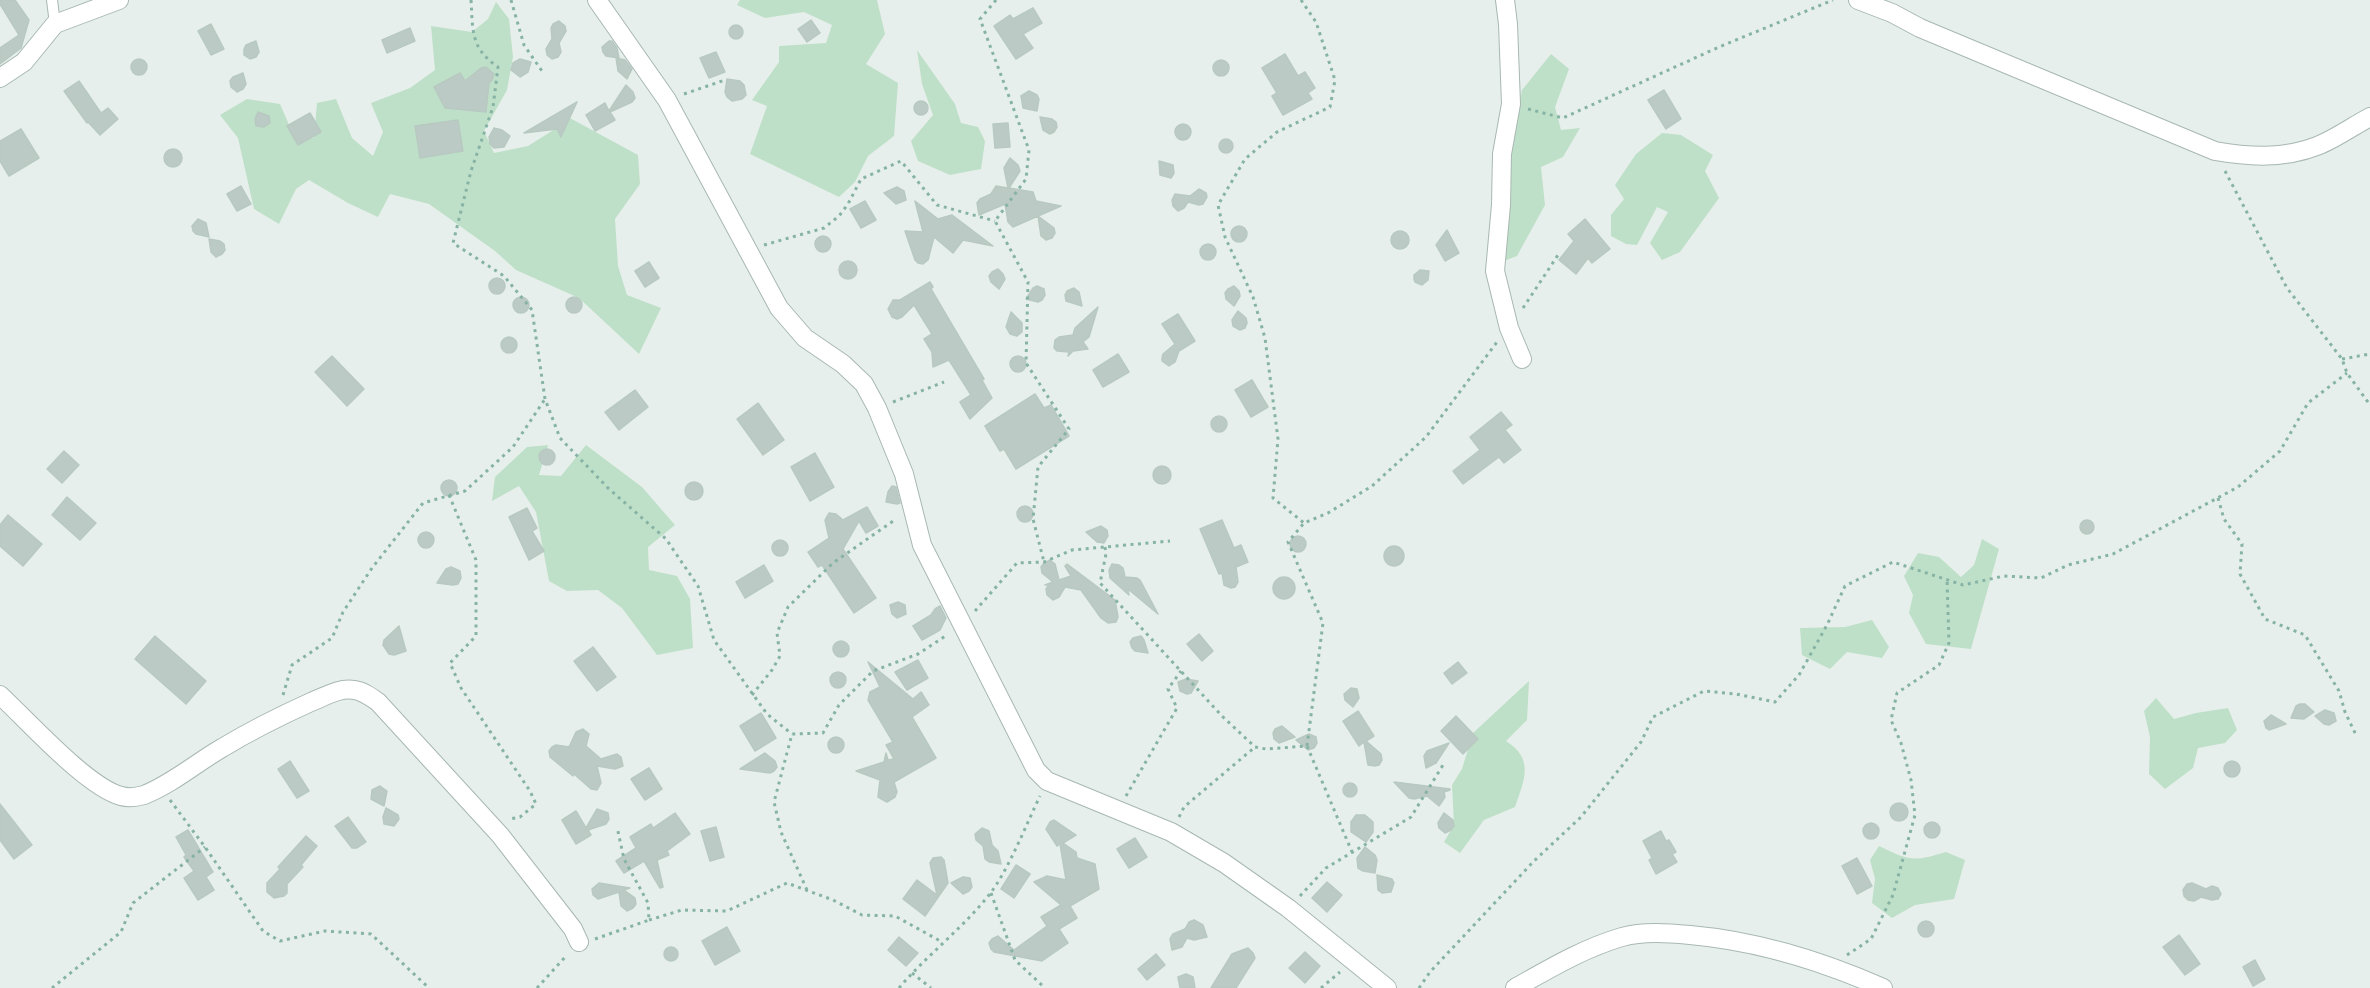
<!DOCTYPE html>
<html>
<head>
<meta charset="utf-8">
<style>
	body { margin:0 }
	canvas { display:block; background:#e6efeb }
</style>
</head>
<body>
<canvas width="2370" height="988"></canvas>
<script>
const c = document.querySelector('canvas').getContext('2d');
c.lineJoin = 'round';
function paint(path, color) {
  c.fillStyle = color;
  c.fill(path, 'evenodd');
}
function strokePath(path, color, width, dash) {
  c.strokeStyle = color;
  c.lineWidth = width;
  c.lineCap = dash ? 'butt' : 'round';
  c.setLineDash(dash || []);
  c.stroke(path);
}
const green = new Path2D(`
	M740,0H877L885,34L866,64L898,83L894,136L868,156L855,182L839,197L750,154L767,106L752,100L779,62V46L826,43L832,25L804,12L765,18L737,5Z
	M496,2L509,19L513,57L507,90L484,131L494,153L528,146L555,129L568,117L638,155L640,184L615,219L618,266L627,295L661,308L639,354L579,298L516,270L495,251L429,204L390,194L378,217L348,203L309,180L296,189L279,224L254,209L238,138L220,115L247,99L280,104L293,134L314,138L317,103L336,99L352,138L373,156L383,132L371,103L410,88L435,70L431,26L472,32L488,19Z
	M917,50L955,104L961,123L978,127L985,141L981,169L950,175L918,161L911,141L933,115L922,84Z
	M1551,54L1569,69L1555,107L1561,130L1580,128L1563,157L1541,167L1545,205L1517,256L1504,261L1507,175L1522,90Z
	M1662,133L1681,135L1713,155L1705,171L1719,198L1680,252L1662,260L1650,243L1668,212L1657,207L1637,245L1626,244L1611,236V215L1624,199L1615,185L1636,154Z
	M548,445L539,475L561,476L586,445L642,487L675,525L648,547L649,570L677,576L690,599L693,648L657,655L622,608L598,590L567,591L549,581L536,512L519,486L492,501L495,477L527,447Z
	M1982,539L1999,549L1971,649L1926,644L1909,613L1913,595L1904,576L1918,553L1939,557L1961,577L1974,565Z
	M1872,620L1889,647L1882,658L1847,652L1830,669L1802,655L1800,628L1845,627Z
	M1529,681L1527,720L1506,741C1535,759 1524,781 1515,807L1484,820L1460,853L1444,842L1454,825L1452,785L1462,769L1473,733Z
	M2156,698L2174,719L2196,713L2228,708L2237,730L2225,743L2198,748L2193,768L2165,789L2149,774L2150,737L2144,711Z
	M1879,846C1910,861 1913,862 1946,852L1965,860L1954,899L1915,905L1892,918L1872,903L1875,879L1870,860Z`);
const building = new Path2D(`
	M0,0H15L29,20L21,48L0,64V48L19,35L0,4Z
	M1033,8L1042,23L1023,34L1033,48L1016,59L994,26L1010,15L1013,19Z
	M811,20L820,33L807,42L798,29Z
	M559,21L565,26L566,31L559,43L561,52L558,57L552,59L547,55L546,49L552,39L551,28L553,24Z
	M211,24L224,49L211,55L198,31Z
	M729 32a7 7 0 1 1 14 0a7 7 0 1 1-14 0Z
	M410,28L415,41L387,53L382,40Z
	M256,41L259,52L256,57L250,59L244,55V49L246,45Z
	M609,41H612L617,48L619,58L606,56L603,52L602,47Z
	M716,52L725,72L709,78L700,58Z
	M1285,54L1298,76L1305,72L1315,88L1308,93L1312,99L1283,115L1272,96L1277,93L1262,68Z
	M616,58L625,60L632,69L627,79L618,71Z
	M520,59L531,62L528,72L520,77L511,70L513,63Z
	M131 67a8 8 0 1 1 16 0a8 8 0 1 1-16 0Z
	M1213 68a8 8 0 1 1 16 0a8 8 0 1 1-16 0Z
	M486,67L494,74L492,80L489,83L486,112L445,108L434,87L460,73L465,81L481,68Z
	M243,73L246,84L243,89L237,92L231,87L230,81L233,77Z
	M727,79L740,81L744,85L746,95L742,99L732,101L727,97L725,92Z
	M79,81L101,113L108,108L118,119L100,135L88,122L87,123L64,91Z
	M626,85L633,92L635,98L632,102L610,112L615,120L595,131L586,115L605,103L609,111Z
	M1664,90L1681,119L1666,129L1648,100Z
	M1029,91L1037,95L1039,99L1037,111L1023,108L1021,96Z
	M914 108a7 7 0 1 1 14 0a7 7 0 1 1-14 0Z
	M577,102L561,137L557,129L524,133Z
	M258,112L269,116L270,123L264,127L256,126L255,119Z
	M310,113L321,132L298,145L287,126Z
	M1040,117L1052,119L1056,122L1057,127L1054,132L1050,134L1043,130Z
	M458,120L463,151L420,158L415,126Z
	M1008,123L1010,147L995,148L993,124Z
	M1175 132a8 8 0 1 1 16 0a8 8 0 1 1-16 0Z
	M494,128L502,130L510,136L504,147L494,148L490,144L489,137Z
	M21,129L39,158L9,176L0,161V141Z
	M1219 146a7 7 0 1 1 14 0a7 7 0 1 1-14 0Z
	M164 158a9 9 0 1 1 18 0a9 9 0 1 1-18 0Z
	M1010,158L1018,165L1020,171L1009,188L1033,192L1036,201L1061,206L1038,216L1054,228L1055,233L1052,238L1046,240L1041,236L1038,216L1013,227L1008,222L1005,204L979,215L977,203L980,199L991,194L996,186L1008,188L1004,168Z
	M1159,161L1173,165L1174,173L1171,178L1160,175Z
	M241,186L251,204L237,211L227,194Z
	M897,187L904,191L906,200L896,204L884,193Z
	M1199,189L1206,193L1207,197L1203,204L1199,205L1188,202L1184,208L1178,211L1173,206L1172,200L1175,194L1190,196Z
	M865,201L876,220L861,228L850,209Z
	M915,201L938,219L952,215L993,246L963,240L953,253L934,237L928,260L923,264L918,263L915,260L905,231L923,232Z
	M198,219L206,223L209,237L196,234L193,231L192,226Z
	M1585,219L1610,249L1592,263L1588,258L1576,274L1559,260L1574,241L1568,234Z
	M1231 234a8 8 0 1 1 16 0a8 8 0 1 1-16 0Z
	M1447,230L1459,253L1445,261L1436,245Z
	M1391 240a9 9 0 1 1 18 0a9 9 0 1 1-18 0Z
	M815 244a8 8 0 1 1 16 0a8 8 0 1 1-16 0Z
	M209,239L220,241L224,244L225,250L222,254L216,257L211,252Z
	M1200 252a8 8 0 1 1 16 0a8 8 0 1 1-16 0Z
	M839 270a9 9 0 1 1 18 0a9 9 0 1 1-18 0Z
	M649,262L659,278L645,287L635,271Z
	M998,269L1003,274L1005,279L999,289L991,282L989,276L992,272Z
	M1420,270L1429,271L1428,280L1422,285L1415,282L1414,279V275Z
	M489 286a8 8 0 1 1 16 0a8 8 0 1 1-16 0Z
	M930,282L933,287L931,289L984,379L982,380L992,398L970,419L960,402L971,395L949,360L933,367L932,352L924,339L932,334L914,305L902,317L897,319L892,317L888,309L893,300H900Z
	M1037,286L1044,289L1045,295L1042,300L1038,302L1026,299L1033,288Z
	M1234,286L1239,291L1240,296L1234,306L1226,299L1225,293L1228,289Z
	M1074,288L1079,292L1082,306L1066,301L1065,295L1067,291Z
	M513 305a8 8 0 1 1 16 0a8 8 0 1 1-16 0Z
	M566 305a8 8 0 1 1 16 0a8 8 0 1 1-16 0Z
	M1098,307L1089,337L1083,342L1088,349L1073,351L1068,356L1069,352L1057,351L1054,348L1055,340L1059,337L1073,335L1075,328Z
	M1238,311L1246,318L1247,323L1245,328L1240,330L1233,326L1232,320Z
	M1011,312L1022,323V332L1017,336L1010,334L1006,327Z
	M1178,314L1195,341L1179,351L1175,362L1169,366L1162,361V358L1163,354L1175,344L1162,324Z
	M501 345a8 8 0 1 1 16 0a8 8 0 1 1-16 0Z
	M1118,354L1129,372L1103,387L1093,370Z
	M332,356L364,389L347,406L315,372Z
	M1010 364a8 8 0 1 1 16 0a8 8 0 1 1-16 0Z
	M1252,380L1268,407L1251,417L1235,390Z
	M635,390L648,407L619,430L605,412Z
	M1035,394L1044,408L1051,405L1069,436L1016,469L1004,449L1000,451L985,426Z
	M758,403L784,440L763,455L737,419Z
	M1501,412L1512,425L1505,430L1521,450L1504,463L1499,457L1463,484L1453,471L1480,450L1470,437Z
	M1211 424a8 8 0 1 1 16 0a8 8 0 1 1-16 0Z
	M539 457a8 8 0 1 1 16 0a8 8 0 1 1-16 0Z
	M64,451L79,465L62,483L47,469Z
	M815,453L834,487L810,501L791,467Z
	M1153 475a9 9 0 1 1 18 0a9 9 0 1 1-18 0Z
	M441 488a8 8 0 1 1 16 0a8 8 0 1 1-16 0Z
	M685 491a9 9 0 1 1 18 0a9 9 0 1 1-18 0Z
	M892,486L896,487L900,503L897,504L886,502L888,492Z
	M67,497L96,523L80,540L52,515Z
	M1017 514a8 8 0 1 1 16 0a8 8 0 1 1-16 0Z
	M867,507L878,526L866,533L859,521L843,549L876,598L854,613L822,565L818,567L808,552L829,538L825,520L829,513L836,514L843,520Z
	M527,508L537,528L532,531L544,551L529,560L509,517Z
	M8,515L42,544L23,566L0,546V525Z
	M2080 527a7 7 0 1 1 14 0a7 7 0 1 1-14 0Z
	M1222,520L1234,548L1241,545L1248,562L1236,567L1238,582L1235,587L1231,588L1224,585L1222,573L1219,574L1200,529Z
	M1101,526L1107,530L1108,536L1104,543L1097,542L1086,532Z
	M418 540a8 8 0 1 1 16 0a8 8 0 1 1-16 0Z
	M1290 544a8 8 0 1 1 16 0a8 8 0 1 1-16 0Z
	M772 548a8 8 0 1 1 16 0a8 8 0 1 1-16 0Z
	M1384 556a10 10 0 1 1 20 0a10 10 0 1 1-20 0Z
	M1050,560L1055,564L1059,580L1071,576L1065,566L1067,564L1115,600L1118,617L1116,622L1108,623L1101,618L1081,590L1065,587L1059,597L1053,600L1047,595L1046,589L1049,585H1045L1053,582L1042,573L1041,567L1044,563Z
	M1112,564L1119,565L1123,568L1125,577L1137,578L1140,580L1158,614L1128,589L1129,595L1110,578L1109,570Z
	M764,565L773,581L745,598L736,582Z
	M451,567L460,571L461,578L458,584L453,585L437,583L446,569Z
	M1273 588a11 11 0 1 1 22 0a11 11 0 1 1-22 0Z
	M898,602L905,605L906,614L897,618L892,614L890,605Z
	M940,606L946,618L940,630L922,640L913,626L931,615L935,609Z
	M399,626L406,651L394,655L389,654L383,645L384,640Z
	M1199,634L1213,651L1202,661L1187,644Z
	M155,636L206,681L186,704L135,659Z
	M1141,636L1144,640L1148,653L1135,651L1132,648L1130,642L1133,638Z
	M833 649a8 8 0 1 1 16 0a8 8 0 1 1-16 0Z
	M593,647L616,677L597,691L574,661Z
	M918,660L928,678L907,690L895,672Z
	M868,662L913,699L921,692L929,705L912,717L936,758L894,782L897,792L895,797L887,802L878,797L880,780L856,771L884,762L886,753L888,760L894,759L886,745L893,742L868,700L870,692L880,687Z
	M1458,662L1467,673L1452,684L1444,673Z
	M830 680a8 8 0 1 1 16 0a8 8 0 1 1-16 0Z
	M1186,679L1198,681L1191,693L1187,694L1180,691L1178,682Z
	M1351,688L1357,689L1359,698L1353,707L1345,700L1344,694Z
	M2300,704H2305L2314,712L2304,719L2291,718L2296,706Z
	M2325,710L2334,713L2336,721L2329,725L2324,724L2315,716Z
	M1358,711L1374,736L1366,741L1381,754L1382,760L1379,765L1375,766L1368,765L1364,742L1359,746L1343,721Z
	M761,713L776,738L755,751L740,726Z
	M2271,715L2286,724L2269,730L2266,728L2264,721Z
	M1456,716L1478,739L1463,754L1441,731Z
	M1282,726L1295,737L1279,743L1274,739L1273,733L1275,729Z
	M583,729L589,734L586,746L601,759L617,754L621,757L623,766L615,769L597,766L601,783L597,790L591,789L574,774L573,776L550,757L549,751L552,747L556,745L569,747L576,732Z
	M1309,734L1316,737L1317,743L1314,748L1308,750L1296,740Z
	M828 745a8 8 0 1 1 16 0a8 8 0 1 1-16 0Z
	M1449,743L1436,763L1426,768L1424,756L1427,751Z
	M765,753L775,761L777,767L774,771L770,773L740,769Z
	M290,761L309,791L297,798L278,769Z
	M2224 769a8 8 0 1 1 16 0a8 8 0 1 1-16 0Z
	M649,768L662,789L645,800L631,779Z
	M1394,782L1450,789V790L1444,792L1445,797L1439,806L1427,796L1414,799L1409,798Z
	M1343 790a7 7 0 1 1 14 0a7 7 0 1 1-14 0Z
	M380,786L387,791L384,806L371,799L372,790Z
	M1890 812a9 9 0 1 1 18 0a9 9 0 1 1-18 0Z
	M0,804L32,845L14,859L0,840Z
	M386,808L398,815L399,819L394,826L384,824L383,817Z
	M597,809L608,813L609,819L606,824L588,830L591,835L576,844L562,820L576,811L586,828Z
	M675,813L690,834L667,851L669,855L657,860L663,887L660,888L644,861L624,873L616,861L636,848L630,837L651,824L653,828Z
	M1444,813L1453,820L1454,826L1451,830L1445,833L1439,828L1438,823Z
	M1356,815H1365L1373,822V832L1366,842L1351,832V822Z
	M348,817L366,842L357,848H352L335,826Z
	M1054,820L1076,835L1063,843L1076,852L1077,858L1095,864L1099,889L1070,906L1077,918L1059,929L1068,943L1042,961L994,952L991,949L989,943L992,939L998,936L1014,950L1047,926L1041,917L1061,905L1034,882L1047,876L1066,880L1060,844L1057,846L1046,829L1050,822Z
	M1924 830a8 8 0 1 1 16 0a8 8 0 1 1-16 0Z
	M1863 831a8 8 0 1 1 16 0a8 8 0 1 1-16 0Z
	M716,827L724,857L710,861L701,831Z
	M982,828L989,831L992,845L998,851L1001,864L989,862L985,859L983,846L976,840L975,834Z
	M188,830L213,872L206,877L214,890L198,900L184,878L194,871L184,857L186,855L176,837Z
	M1661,831L1666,841L1669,840L1676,852L1672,854L1677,862L1656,874L1649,860L1652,858L1643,841Z
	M306,836L317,846L301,865L303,867L287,884V893L284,896L274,898L267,892V883L280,869L278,867Z
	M1135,838L1147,857L1129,868L1117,849Z
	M1365,847L1375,855L1377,860L1375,873L1363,871L1358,868L1357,858Z
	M941,857L944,860L948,883L925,916L903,899L917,880L937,895L930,863L933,858Z
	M1857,858L1872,886L1857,894L1842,866Z
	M1016,865L1030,874L1014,898L1001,889Z
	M1377,875L1392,879L1394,883L1391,892L1382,893L1378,890Z
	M963,877L970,878L972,887L969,891L963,894L951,883Z
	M1327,882L1342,895L1327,912L1312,898Z
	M599,883L630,888L624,890L635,898L636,904L633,908L627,911L621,906L619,892L598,899L593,895L592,889Z
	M2192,883L2206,889L2212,886L2218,888L2221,894L2218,899L2212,900L2201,897L2194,901L2188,900L2184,896L2183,890L2187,884Z
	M1194,920L1203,925L1207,937L1194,940L1187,938L1182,947L1172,950L1170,939L1173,934L1185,929L1189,922Z
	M1918 929a8 8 0 1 1 16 0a8 8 0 1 1-16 0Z
	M727,927L740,951L715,965L702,941Z
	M2179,935L2200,964L2185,975L2163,947Z
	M899,937L918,953L906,966L888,950Z
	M664 954a7 7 0 1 1 14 0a7 7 0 1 1-14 0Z
	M1248,948L1253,953L1255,958L1236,988H1211L1232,954Z
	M1305,952L1320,966L1305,983L1289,968Z
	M1156,954L1165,965L1147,980L1138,969Z
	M2255,960L2265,979L2253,986L2243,967Z
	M1186,974L1193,977L1195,988H1180L1178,977Z`);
const path = new Path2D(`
	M471,0C473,30 470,48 498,67L493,107L471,171L453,243L504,276L532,310L545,399L560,438L608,488L666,539L698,586L714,640L767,714L792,734
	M511,0L524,45L544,74
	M996,0L980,19L1029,150L1026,179L995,221L1028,282L1026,363L1069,429L1038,467L1033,519L1044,562
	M1301,0L1316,22L1335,80L1330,107L1277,132L1245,159L1218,205L1225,237L1253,297L1265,338L1278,439L1273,498L1304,523
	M684,94L725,80
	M1528,109L1563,118L1719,47L1833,0
	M2225,171L2287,288L2342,359L2347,373L2370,405
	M764,245L824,228L839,216L848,204L861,179L901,161L937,205L995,221
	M1523,308L1560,252
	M2342,359L2370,354
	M893,402L944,382
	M449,495L476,560V636L450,663L461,688L530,791L536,804L520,817L510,819
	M2218,498L2224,519L2242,544L2240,574L2265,619L2305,635L2339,691L2345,712L2357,737
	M1105,547L1106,554L1100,583L1222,716L1255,747L1266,749L1307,746L1352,852
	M975,611L1017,563L1044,562L1072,550L1170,541
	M283,695L292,665L332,638L343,612L372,568L423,503L465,491L513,447L545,399
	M752,695L772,670L780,656L777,633L788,607L833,563L896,519
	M1307,746L1323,623L1288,542L1304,523L1328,513L1372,486L1426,437L1497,342
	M1126,796L1177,708L1168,689L1181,671
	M170,800L205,847L263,931L280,941L325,931L371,934L429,988
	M1179,817L1184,807L1255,747
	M807,890L781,832L774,802L792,734L823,733L839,705L873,671L918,654L947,635
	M991,893L1015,960L1045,988
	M1300,896L1326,868L1411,817L1443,765
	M649,920L682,910L727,911L787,883L833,900L862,915L895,916L942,942
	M595,939L649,920L648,903L624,859L617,827
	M1847,955L1871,939L1893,895L1915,815L1911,780L1901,743L1891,720L1897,693L1939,665L1949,643L1947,579
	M912,973L931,988
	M52,988L121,932L133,903L205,847
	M537,988L567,955
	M899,988C927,955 962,929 989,895C1008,871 1026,825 1040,796
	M1321,988L1340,972
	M1419,988L1430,972L1534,861L1581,817L1641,742L1653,717L1704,691L1736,694L1775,702L1799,675L1827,625L1845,586L1893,562L1963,585L2004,576L2041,578L2068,565L2113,554L2238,487L2280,451L2308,403L2347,373`);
const lane = new Path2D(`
	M52,0L55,24`);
const street = new Path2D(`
	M597,0L667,100L779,308L805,338L843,364L864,384L877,408L904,474L922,545L1036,770L1047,781L1171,832L1224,863L1288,908L1387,988
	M1505,0L1508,24L1511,104L1502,154L1501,205L1495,271L1509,328L1522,359
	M1858,0L1892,13L1920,28L2215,151C2249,157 2284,159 2317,146C2335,139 2353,126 2370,117
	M0,78L24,62L55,24L119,0
	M0,695C28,721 87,787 121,796C128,798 137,797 144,795C172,784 196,763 222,748C250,731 280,716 311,702C324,697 340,687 354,690C363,691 371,697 378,702L500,835L573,929L579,942
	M1515,988C1549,969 1584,948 1622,937C1643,931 1669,933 1690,935C1758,941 1822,961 1883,988`);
paint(green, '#bfe0c8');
paint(building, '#bbcac4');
strokePath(building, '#b8c9c2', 1.5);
strokePath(lane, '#a8b8b2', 12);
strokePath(street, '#a8b8b2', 20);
strokePath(path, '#86b3a5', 3, [3, 4.5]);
strokePath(lane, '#fff', 10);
strokePath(street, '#fff', 18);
</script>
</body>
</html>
